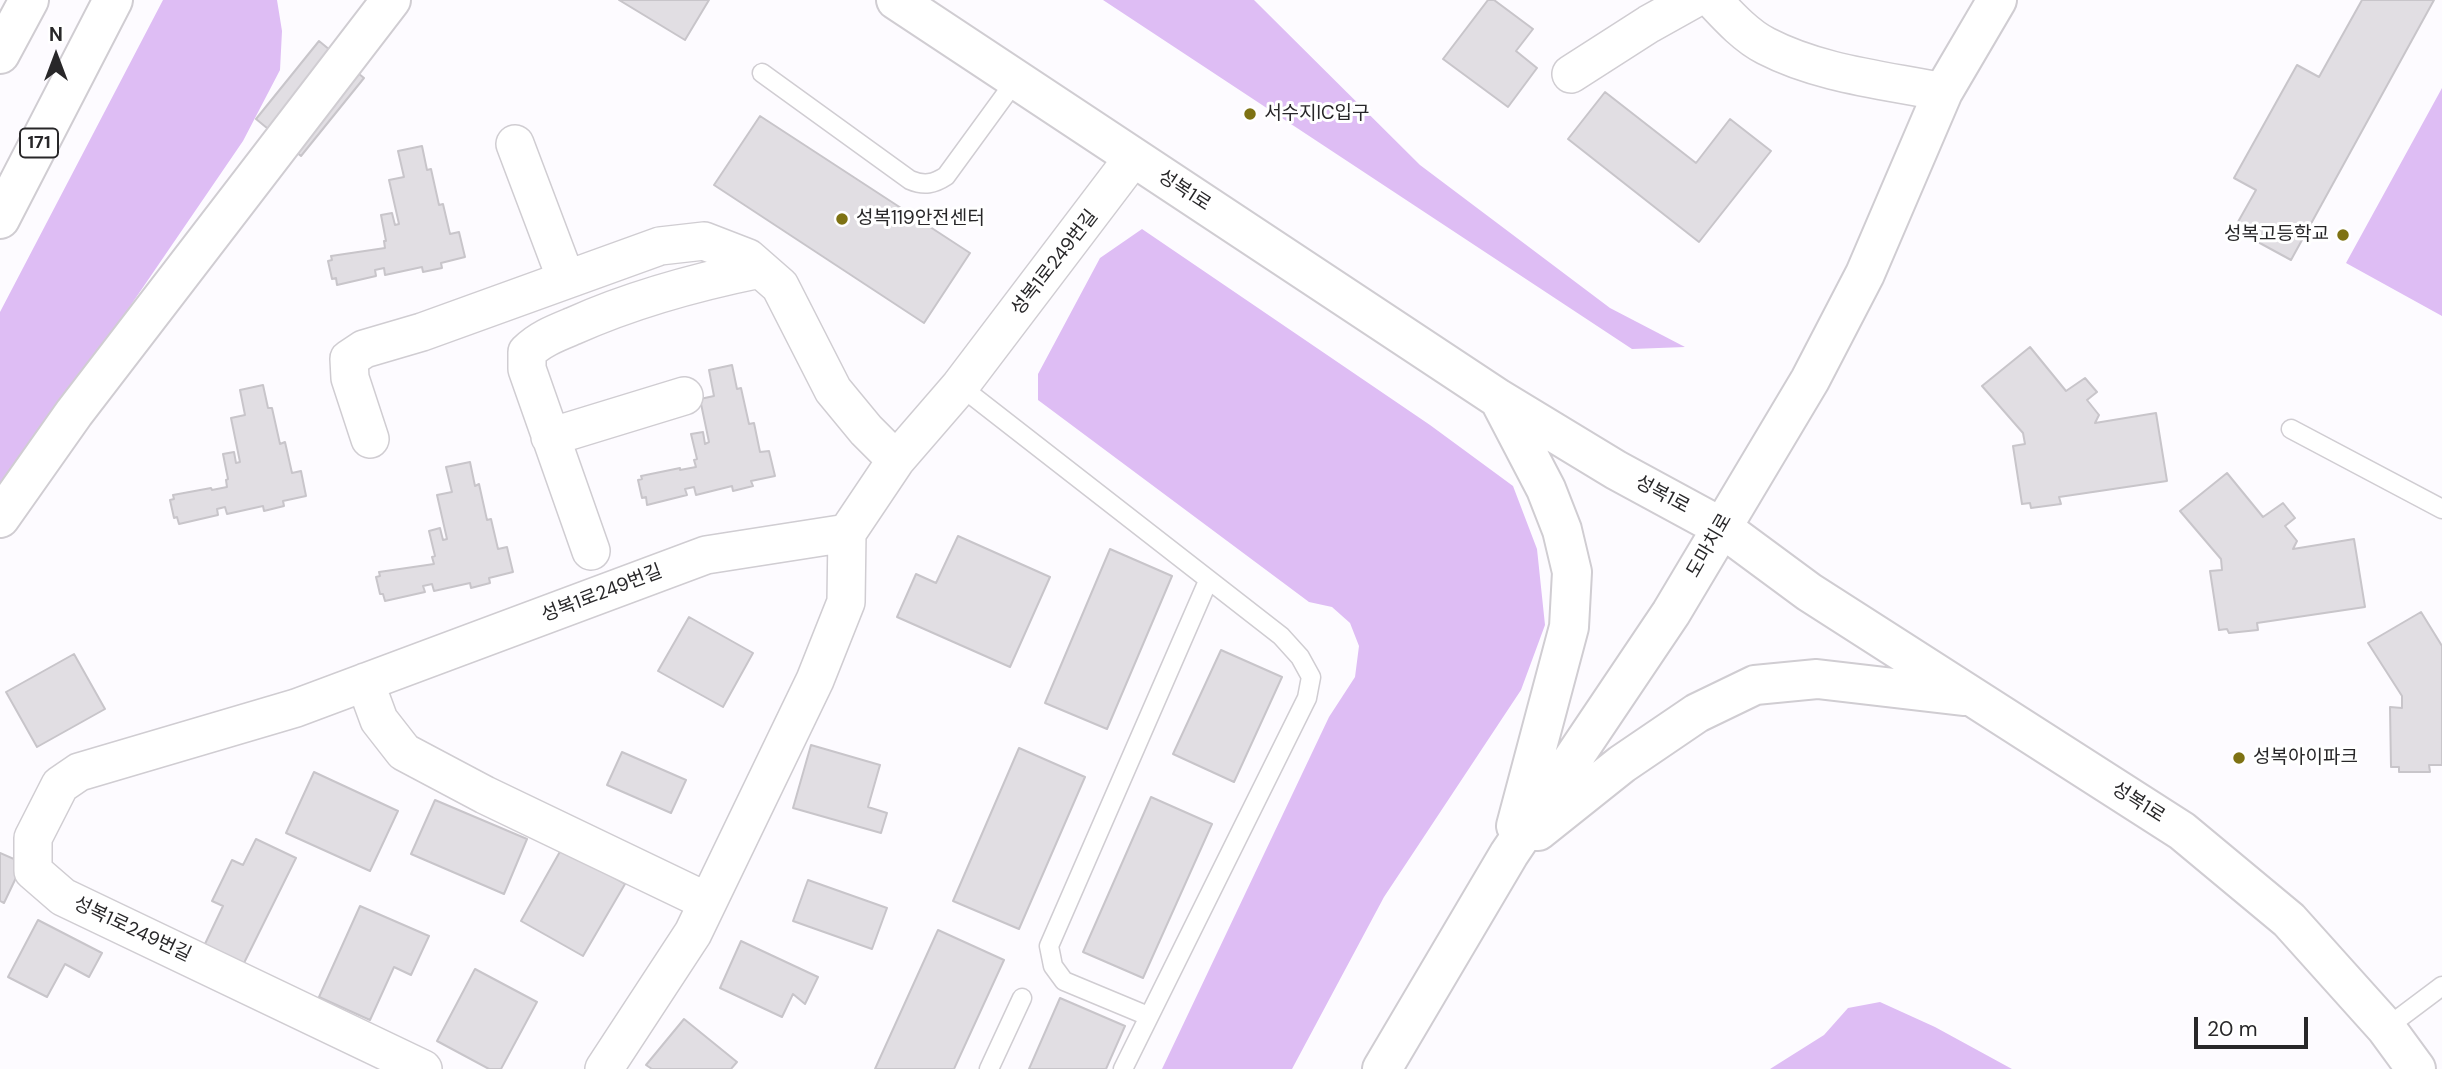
<!DOCTYPE html>
<html>
<head>
<meta charset="utf-8">
<style>
	body { margin:0 }
	#map { position:relative; width:2442px; height:1069px; overflow:hidden; background:#fdfbff; font-family:"DM Sans",sans-serif }
	canvas { display:block }
	.north { position:absolute; left:21px; top:21px; width:70px; height:70px; -webkit-text-stroke:5px #fff; paint-order:stroke; rotate:0deg; font-size:19px; font-weight:700; line-height:28px; text-align:center; color:#282729 }
	.north::after { content:''; display:block; margin:auto; width:24px; height:32px; background:#282729; clip-path:polygon(50% 0,100% 100%,50% 72%,0 100%) }
	.scale { position:absolute; left:2194px; top:1017px; width:114px; height:32px; box-sizing:border-box; border:4px solid #282729; border-top:0; padding-left:9px; font-size:21px; line-height:24px; white-space:nowrap; color:#282729; -webkit-text-stroke:5px #fff; paint-order:stroke }
</style>
</head>
<body>
<div id="map">
<canvas width="2442" height="1069"></canvas>
<div class="north">N</div>
<div class="scale">20 m</div>
</div>
<script>
const c = document.querySelector('canvas').getContext('2d');
c.lineJoin = 'round';
function paint(path, color) {
  c.fillStyle = color;
  c.fill(path, 'evenodd');
}
function strokePath(path, color, width, dash) {
  c.strokeStyle = color;
  c.lineWidth = width;
  c.lineCap = dash ? 'butt' : 'round';
  c.setLineDash(dash || []);
  c.stroke(path);
}
function label(font, color, halo, rows, align = 'center') {
  c.font = font + ' "DM Sans","Noto Sans KR",sans-serif';
  c.lineWidth = 6;
  c.setLineDash([]);
  c.textBaseline = 'middle';
  c.strokeStyle = halo;
  c.fillStyle = color;
  for (const [text, x, y, turn = 0] of rows) {
    c.save();
    c.translate(x, y);
    c.rotate((+turn || 0) * Math.PI / 180);
    c.textAlign = isNaN(turn) ? turn : align;
    if (halo) c.strokeText(text, 0, 0);
    c.fillText(text, 0, 0);
    c.restore();
  }
}
const green = new Path2D(`
	M163,0H277L282,31L280,70L243,141L122,318L0,490V312Z
	M1103,0H1254L1420,165L1610,308L1685,347L1632,349Z
	M2442,88V316L2346,263Z
	M1142,229L1430,425L1513,486L1537,549L1545,625L1521,690L1384,897L1292,1069H1162L1329,717L1355,677L1359,646L1350,623L1332,607L1309,602L1038,400V374L1100,258Z
	M1880,1002L1935,1027L2012,1069H1770L1824,1035L1848,1008Z`);
const building = new Path2D(`
	M619,0H709L685,40Z
	M1488,0H1494L1533,29L1516,51L1537,68L1508,107L1443,59Z
	M2362,0H2434L2291,260L2234,229L2256,190L2234,178L2297,65L2319,77Z
	M319,41L364,78L301,156L256,119Z
	M1605,92L1696,163L1730,119L1771,151L1699,242L1568,139Z
	M760,116L970,253L924,323L714,185Z
	M422,146L427,170L431,169L439,205L443,204L450,234L459,232L465,257L441,263L442,268L423,272L422,267L385,275L384,268L375,270L376,276L337,285L336,278L332,279L328,261L332,260L331,256L385,248L384,241H386L381,215L392,213L395,225L399,224L389,180L404,177L398,151Z
	M2030,347L2066,391L2085,378L2097,392L2087,400L2099,415L2095,423L2156,413L2167,481L2059,497L2061,504L2031,508L2030,503L2022,504L2013,446L2025,444L2023,433L1982,386Z
	M732,365L737,389L741,388L749,424L754,423L760,452L769,451L775,476L751,481L753,486L733,491L732,486L696,495L694,487L685,489L687,495L647,505L646,497L642,498L638,480L642,479L641,476L680,468V470L696,467L694,460L697,459L691,434L703,432L705,444L709,442L700,399L714,396L709,370Z
	M263,385L268,408H272L280,444L285,442L292,473L301,471L306,496L283,501L284,506L264,511L263,506L227,514L225,507L217,509L218,515L179,524L177,517L174,518L170,500L174,499L173,495L211,488L212,490L227,487L226,480L228,479L223,454L234,452L236,463L240,462L231,418L245,415L240,390Z
	M470,462L475,486L479,484L487,520L491,519L498,549L507,547L513,572L489,578L490,583L471,588L470,583L434,591L432,584L423,586L425,592L385,601L383,594H380L376,577L380,576L379,572L434,564L432,557L435,556L429,531L440,528L443,540L447,539L437,495L452,492L446,467Z
	M2227,473L2263,517L2283,503L2295,518L2285,526L2297,541L2293,549L2354,539L2365,607L2257,623L2258,630L2229,633L2227,629L2219,630L2210,571L2222,570L2221,559L2180,511Z
	M958,536L1050,577L1010,667L897,617L916,574L936,583Z
	M1110,549L1172,576L1107,729L1045,703Z
	M2421,612L2442,646V765H2429L2430,772H2399V767H2391L2390,707L2402,708V696L2368,643Z
	M689,617L753,653L723,707L658,671Z
	M1221,650L1282,677L1234,782L1173,754Z
	M74,654L105,709L37,747L6,692Z
	M811,745L880,765L868,807L887,813L881,833L793,808Z
	M1019,748L1085,777L1019,929L953,901Z
	M622,752L686,780L671,813L607,785Z
	M314,772L398,811L370,871L286,833Z
	M1151,797L1212,824L1143,978L1083,952Z
	M435,800L527,839L504,894L411,854Z
	M256,839L296,858L243,965L204,946L223,906L212,901L232,860L243,865Z
	M562,848L625,884L583,956L521,921Z
	M0,853L23,863L4,903L0,901Z
	M808,880L887,908L872,949L793,921Z
	M360,906L429,936L411,975L394,967L370,1020L319,997Z
	M38,920L102,953L89,977L65,964L47,997L8,977Z
	M938,930L1004,960L954,1069H875Z
	M741,941L818,977L805,1004L793,994L782,1017L720,988Z
	M475,969L537,1002L501,1069H489L437,1041Z
	M1060,998L1125,1026L1106,1069H1029Z
	M684,1019L737,1062L731,1069H652L646,1065Z`);
const lane = new Path2D(`
	M762,73L910,180C924,186 934,184 946,176L1016,80
	M960,386L1281,636L1300,657L1311,677L1307,698L1123,1069
	M2291,429L2442,509
	M1148,1016L1064,981L1053,966L1049,946L1208,581
	M2386,1028L2442,986
	M989,1069L1022,998`);
const street = new Path2D(`
	M1713,0C1728,16 1746,36 1766,46C1820,74 1884,80 1943,92
	M1571,74L1649,24L1692,0
	M515,144L566,279
	M550,437L684,396
	M370,439L350,378L349,359L364,349L422,332L660,246L704,241L748,258L780,286L833,390L866,430L896,460
	M591,551L527,369V352C540,339 556,333 573,326C633,299 696,282 760,269
	M365,682L379,720L404,752L485,795L708,902
	M423,1069L63,897L33,871V838L60,785L79,772L296,708L706,555L847,533
	M604,1069L693,933L815,680L846,602L847,533L896,460L960,386L1133,158`);
const secondary = new Path2D(`
	M896,0L1499,399L1616,470L1721,527L1809,592L2182,831L2289,920L2386,1028L2416,1069
	M1499,399L1546,489L1562,530L1572,572L1569,627L1516,826
	M1538,831L1622,764L1697,713L1755,685L1817,679L1963,696
	M1382,1069L1509,854L1671,613L1810,380L1865,274L1943,92L1997,0`);
const highway = new Path2D(`
	M0,54L29,0
	M0,219L113,0
	M0,518L74,413L391,0`);
const markers = [
	[1250,114,7,"#7e7213"],
	[842,219,7,"#7e7213"],
	[2343,235,7,"#7e7213"],
	[2239,758,7,"#7e7213"]
];
const shields = [
	[39,143,38]
];
const shieldNames = [
	["171",39,143]
];
const poiNames = [
	["서수지IC입구",1264,114],
	["성복119안전센터",856,219],
	["성복고등학교",2329,235,"right"],
	["성복아이파크",2253,758]
];
const streetNames = [
	["성복1로",1184,191,33],
	["성복1로249번길",1055,263,-52],
	["성복1로",1662,495,28],
	["도마치로",1710,546,-60],
	["성복1로249번길",602,594,-21],
	["성복1로",2138,803,32],
	["성복1로249번길",132,930,25]
];
paint(green, '#debdf4');
paint(building, '#e1dee3');
strokePath(building, '#c8c5ca', 2);
strokePath(lane, '#d0cdd2', 21);
strokePath(street, '#d0cdd2', 40);
strokePath(secondary, '#d0cdd2', 42);
strokePath(highway, '#d0cdd2', 42);
strokePath(lane, '#fff', 18);
strokePath(street, '#fff', 37);
strokePath(secondary, '#fff', 38);
strokePath(highway, '#fff', 38);
for (const [x, y, r, color] of markers) {
  const dot = new Path2D();
  dot.arc(x, y, r, 0, 2 * Math.PI);
  c.fillStyle = color;
  c.fill(dot);
  strokePath(dot, '#fff', 2.5);
}
for (const [x, y, w] of shields) {
  const box = new Path2D();
  box.roundRect(x - w / 2, y - 14.5, w, 29, 5);
  c.fillStyle = '#fff';
  c.fill(box);
  strokePath(box, '#282729', 2);
}
label('bold 18px', '#282729', null, shieldNames);
label('19px', '#282729', '#fff', poiNames, 'left');
label('19px', '#282729', '#fff', streetNames);
</script>
</body>
</html>
